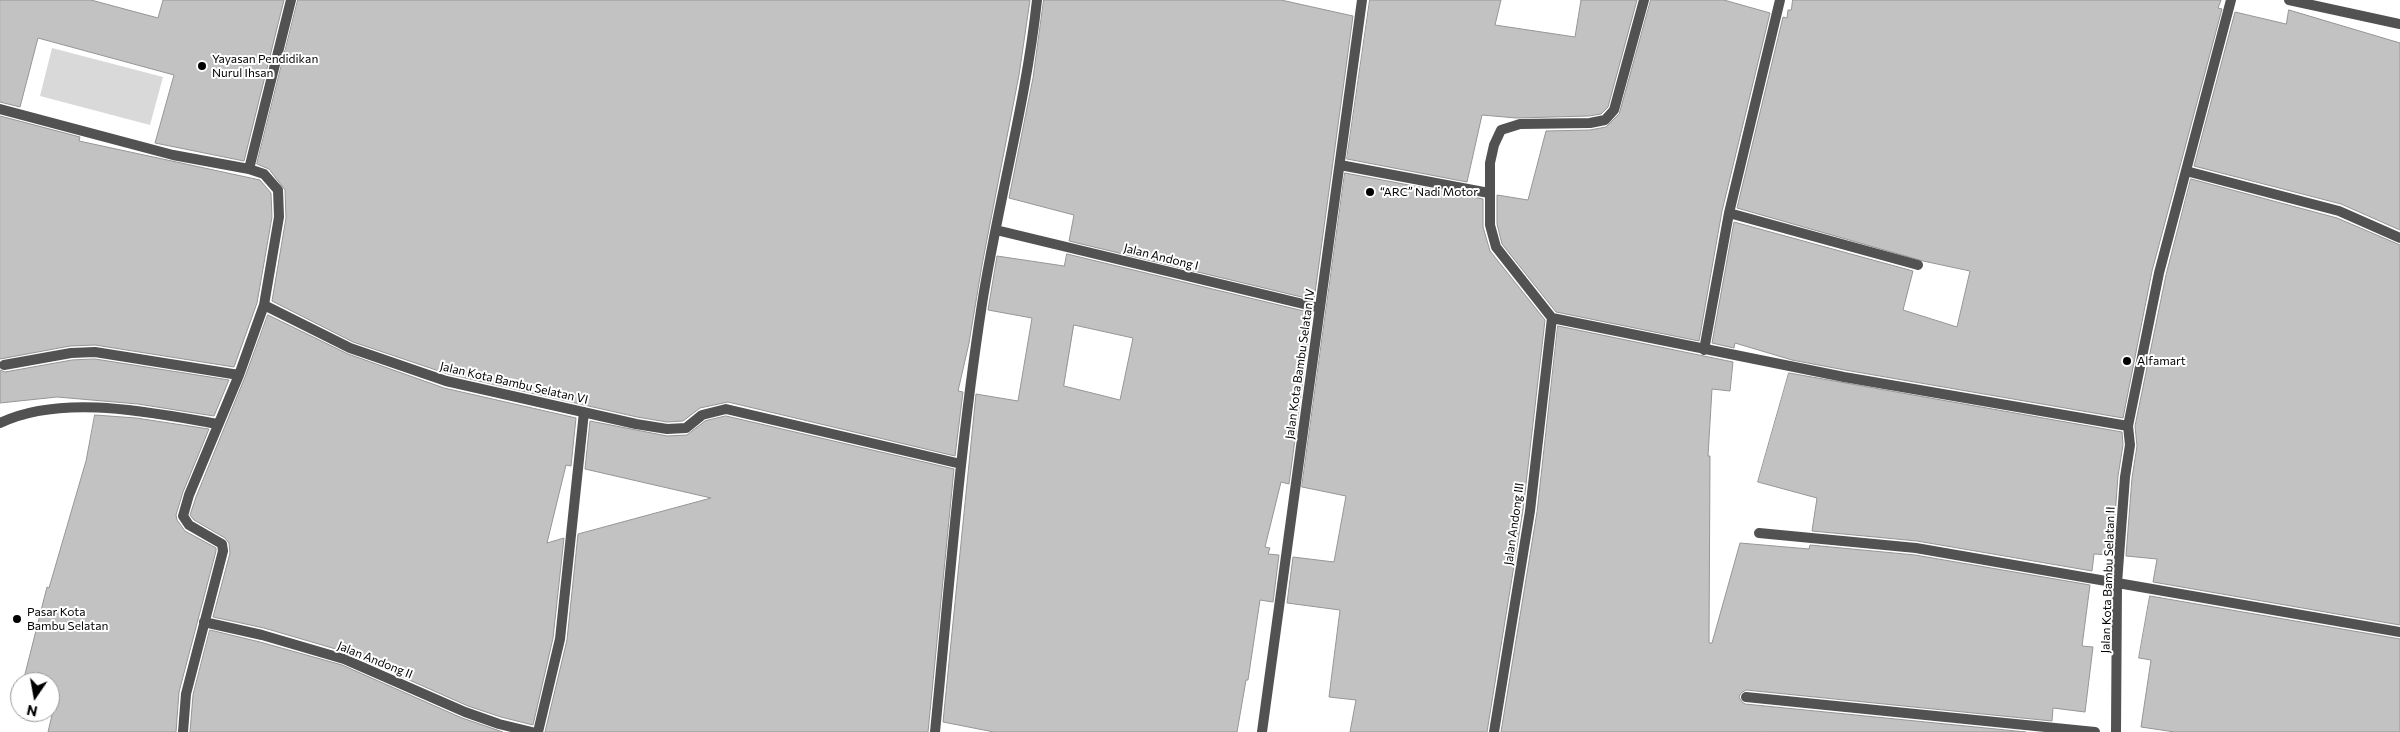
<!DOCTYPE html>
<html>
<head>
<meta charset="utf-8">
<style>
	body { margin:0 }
	#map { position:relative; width:2400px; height:732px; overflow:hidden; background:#fff; font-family:Commissioner,sans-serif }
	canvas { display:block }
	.north { position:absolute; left:10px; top:672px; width:50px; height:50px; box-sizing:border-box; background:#fff; border:1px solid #999; border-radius:50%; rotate:192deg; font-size:14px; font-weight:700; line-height:20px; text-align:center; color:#000 }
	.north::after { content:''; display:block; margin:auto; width:18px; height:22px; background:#000; clip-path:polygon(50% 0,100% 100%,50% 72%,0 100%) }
</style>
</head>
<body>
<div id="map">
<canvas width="2400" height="732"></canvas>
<div class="north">N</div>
</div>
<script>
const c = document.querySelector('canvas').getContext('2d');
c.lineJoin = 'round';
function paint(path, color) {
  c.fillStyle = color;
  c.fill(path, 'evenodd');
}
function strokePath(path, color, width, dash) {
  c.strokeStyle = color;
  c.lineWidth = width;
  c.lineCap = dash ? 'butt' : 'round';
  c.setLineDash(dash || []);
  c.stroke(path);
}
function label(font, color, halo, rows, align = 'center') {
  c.font = font + ' Commissioner,sans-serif';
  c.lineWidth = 4;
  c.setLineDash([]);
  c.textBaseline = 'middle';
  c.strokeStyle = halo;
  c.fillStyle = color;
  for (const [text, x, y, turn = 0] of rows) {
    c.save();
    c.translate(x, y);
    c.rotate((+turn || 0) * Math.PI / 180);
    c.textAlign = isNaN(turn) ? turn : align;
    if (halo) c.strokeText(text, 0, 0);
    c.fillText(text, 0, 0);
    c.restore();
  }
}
const green = new Path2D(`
	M52,48L163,77L150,125L40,96Z`);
const building = new Path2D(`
	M0,0H91L158,18L163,0H284L244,161L155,143L174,75L38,38L20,107L0,102Z
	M298,0H1030L1019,75L982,265L969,343L958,391L963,392L955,456L728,402L700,408L683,421L667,422L637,417L448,374L353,342L272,301L286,218L285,190L269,169L257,164Z
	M1044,0H1281L1353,16L1314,300L1069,241L1074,215L1009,198L1033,78Z
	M1370,0H1501L1495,25L1575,37L1581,0H1637L1608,107L1601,114L1589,116L1516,118L1482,115L1467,182L1347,159Z
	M1651,0H1724L1770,13L1722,211L1699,341L1556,312L1502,244L1497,224V195L1528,200L1546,131L1590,130L1606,127L1619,114Z
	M1793,0H2221L2218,8L2222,9L2152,271L2123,418L1845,370L1792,360L1735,343L1734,348L1712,343L1734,222L1913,271L1903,310L1957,327L1970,271L1923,261L1737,208L1783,17L1787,18L1788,10H1791Z
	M2289,10L2400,43V230L2341,204L2194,166L2235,12L2286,24Z
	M0,116L80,137L79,141L260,180L271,193L272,217L257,303L234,367L95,345L70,346L0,359Z
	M1345,173L1483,199V227L1490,251L1545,320L1523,510L1487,732H1350L1356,700L1329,697L1340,610L1287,603L1293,557L1334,562L1346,496L1302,487Z
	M2191,179L2337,218L2400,245V625L2153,582L2157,559L2126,556L2132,478L2137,446L2135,426L2166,275Z
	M1067,254L1312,313L1289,484L1281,482L1265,547L1270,548L1268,554L1279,555L1273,602L1260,600L1248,680H1246L1237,732H994L943,722L976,394L1018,401L1032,318L988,310L997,256L1064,266ZM1074,325L1133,338L1120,400L1064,386Z
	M268,315L348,354L444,388L576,418L571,466L566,465L547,543L564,538L553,638L533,725L501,717L468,706L346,652L264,628L213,617L230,553L229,543L225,538L194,520L190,515L196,497L245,377Z
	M1558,326L1733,362L1730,391L1712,389L1708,456H1710L1709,643H1712L1740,543L1809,549L1810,545L1915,555L2090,585L2082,646L2093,647L2085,712L2053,708L2052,721L1746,690L1741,693L1739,697L1742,702L1745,704L2026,732H1501L1537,512Z
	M95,359L229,380L214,416L138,404L57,397L0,403V370L5,372L72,360Z
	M1789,373L2122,432L2123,445L2118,476L2112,555L2094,554L2092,571L1917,541L1812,531L1817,498L1758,482Z
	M95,415L136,418L209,429L183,492L176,515L177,520L185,531L216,548V551L179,692L176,732H48L52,715L42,712H50V682H23L47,587L49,588L86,461Z
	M726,416L954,469L928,732H545L567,640L578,534L711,498L585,469L590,421L667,436L687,435L705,421Z
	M2150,596L2400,639V732H2175L2141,727L2151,660L2139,658Z
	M210,630L260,642L342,665L462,718L503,732H190L193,695Z`);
const minor = new Path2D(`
	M1644,0L1614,110L1605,120L1590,123L1520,124L1501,130L1494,145L1490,163V225L1496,247L1552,318L1844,377L2128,426
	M2289,0L2400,24
	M0,109L173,155L249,169L264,174L278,190L279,217L264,305L239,375L189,495L183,516L189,525L222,544L223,551L186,694L183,732
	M1340,165L1489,193
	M249,169L291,0
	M2186,171L2339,211L2400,238
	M1729,213L1918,265
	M996,230L1320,308
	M264,305L350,348L446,381L636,424L667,429L686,428L702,415L726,409L961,464
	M1704,350L1729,213L1780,0
	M4,365L71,353L95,352L239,375
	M0,423C63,393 153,413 218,424
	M1759,533L1916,548L2400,632
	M204,622L262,635L344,659L465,712L499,724L532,732
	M1746,697L2095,732
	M538,732L560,639L584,412
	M935,732C949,589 960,446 982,304C998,202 1026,103 1037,0
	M1262,732L1362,0
	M1494,732L1530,511L1552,318
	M2116,732L2117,583L2125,477L2130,445L2128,426L2159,273L2231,0`);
const markers = [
	[202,66,5,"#000"],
	[1370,192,5,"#000"],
	[2127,361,5,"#000"],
	[17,619,5,"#000"]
];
const poiNames = [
	["Yayasan Pendidikan",212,59],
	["Nurul Ihsan",212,73],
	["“ARC” Nadi Motor",1380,192],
	["Alfamart",2137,361],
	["Pasar Kota",27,612],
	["Bambu Selatan",27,626]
];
const streetNames = [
	["Jalan Andong I",1161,257,14],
	["Jalan Kota Bambu Selatan IV",1300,364,-82],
	["Jalan Kota Bambu Selatan VI",514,383,13],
	["Jalan Andong III",1514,524,-82],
	["Jalan Kota Bambu Selatan II",2108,580,-88],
	["Jalan Andong II",375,660,22]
];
paint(green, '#d9d9d9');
paint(building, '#c2c2c2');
strokePath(building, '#969696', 1);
strokePath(minor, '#525252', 10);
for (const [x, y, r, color] of markers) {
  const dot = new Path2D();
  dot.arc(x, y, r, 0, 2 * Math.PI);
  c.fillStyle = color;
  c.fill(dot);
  strokePath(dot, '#fff', 2);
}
label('12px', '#000', '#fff', poiNames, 'left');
label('12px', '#000', '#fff', streetNames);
</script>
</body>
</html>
